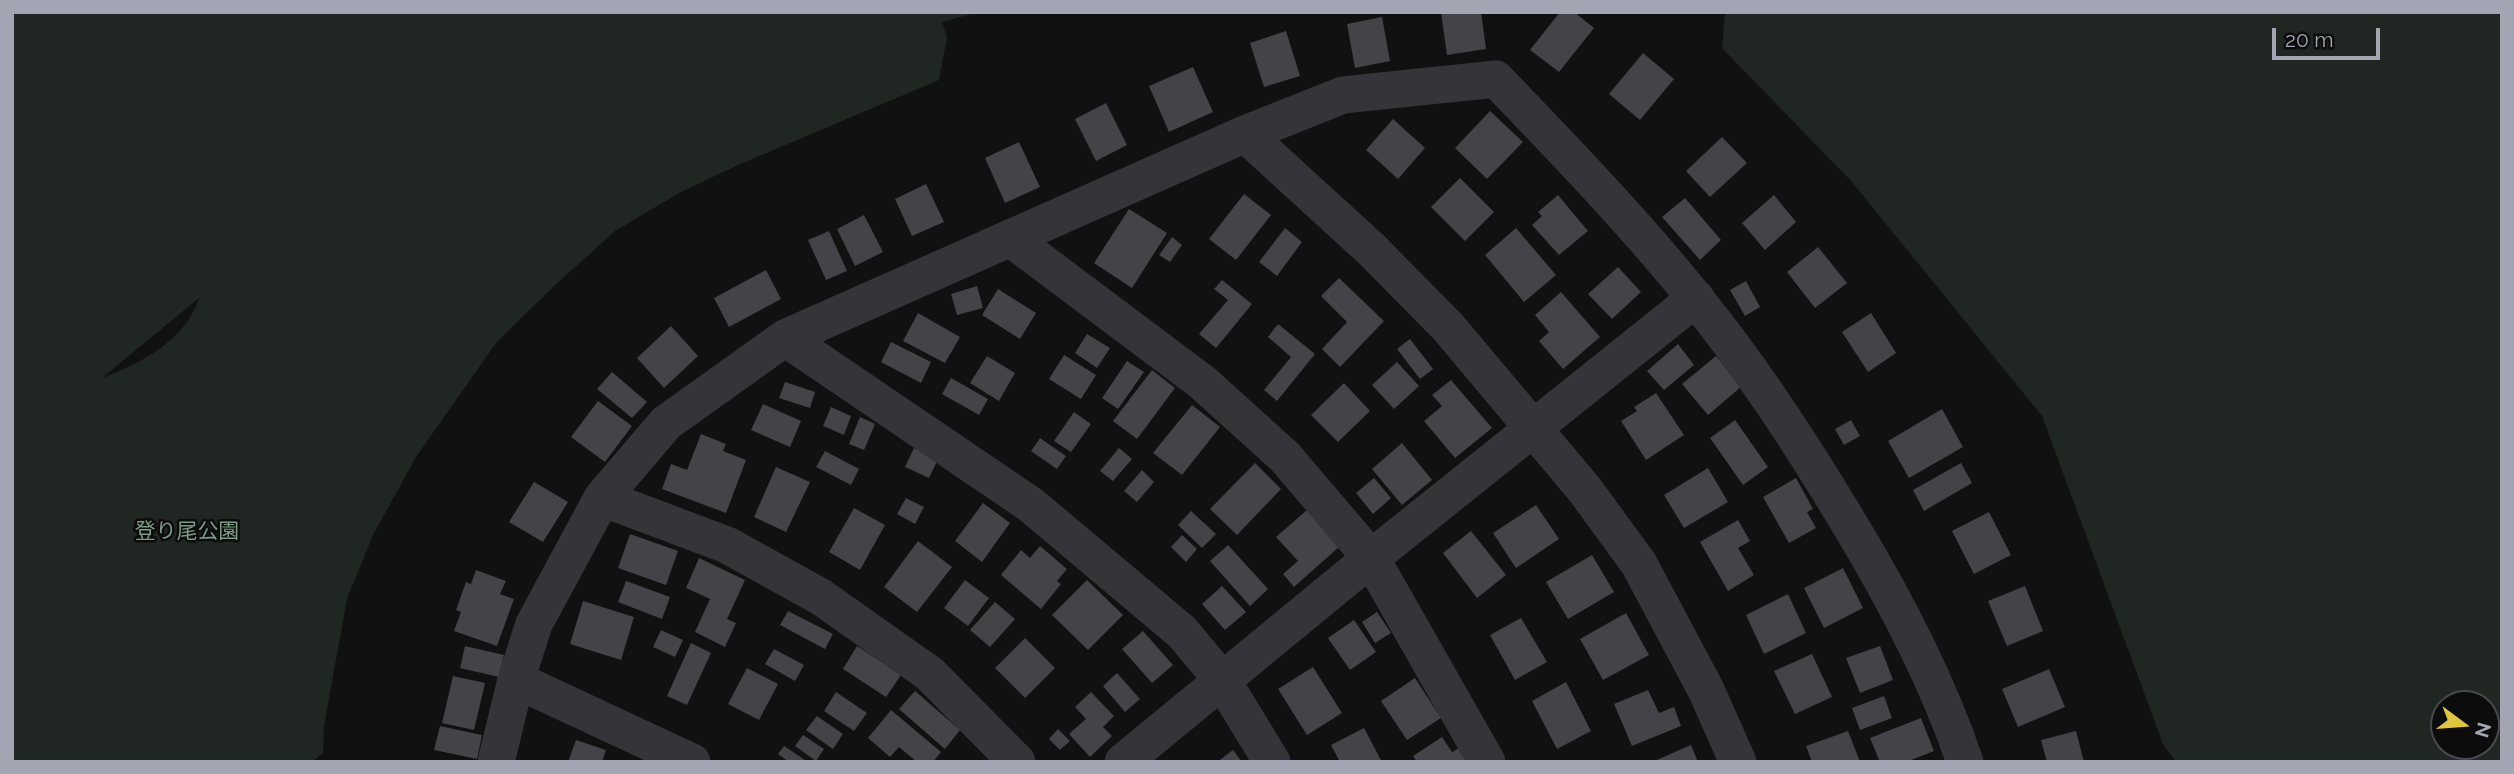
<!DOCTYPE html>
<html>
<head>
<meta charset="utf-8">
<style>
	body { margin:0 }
	#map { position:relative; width:2514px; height:774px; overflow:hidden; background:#111112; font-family:Raleway,sans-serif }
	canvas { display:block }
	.frame { position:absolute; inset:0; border:14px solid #a4a5b2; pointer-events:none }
	.north { position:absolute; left:2430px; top:690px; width:70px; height:70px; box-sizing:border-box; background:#0c0c0d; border:2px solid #49494f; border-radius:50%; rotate:106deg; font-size:19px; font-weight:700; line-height:28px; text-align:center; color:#a4a5b2 }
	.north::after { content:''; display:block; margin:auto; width:24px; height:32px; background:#dfc63c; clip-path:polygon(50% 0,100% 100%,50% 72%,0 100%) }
	.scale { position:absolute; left:2272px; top:28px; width:108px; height:32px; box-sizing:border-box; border:4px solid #a4a5b2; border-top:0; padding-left:9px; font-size:21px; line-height:24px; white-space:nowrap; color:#a4a5b2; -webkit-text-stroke:5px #0c0c0d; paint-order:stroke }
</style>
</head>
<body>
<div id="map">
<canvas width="2514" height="774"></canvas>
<div class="frame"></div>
<div class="north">N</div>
<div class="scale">20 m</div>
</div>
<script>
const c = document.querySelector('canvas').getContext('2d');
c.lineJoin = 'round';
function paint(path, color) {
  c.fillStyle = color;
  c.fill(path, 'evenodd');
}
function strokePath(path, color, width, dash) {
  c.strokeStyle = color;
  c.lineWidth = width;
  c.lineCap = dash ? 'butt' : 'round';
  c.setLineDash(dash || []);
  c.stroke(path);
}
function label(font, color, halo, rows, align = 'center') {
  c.font = font + ' Raleway,"Noto Sans JP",sans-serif';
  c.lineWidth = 5;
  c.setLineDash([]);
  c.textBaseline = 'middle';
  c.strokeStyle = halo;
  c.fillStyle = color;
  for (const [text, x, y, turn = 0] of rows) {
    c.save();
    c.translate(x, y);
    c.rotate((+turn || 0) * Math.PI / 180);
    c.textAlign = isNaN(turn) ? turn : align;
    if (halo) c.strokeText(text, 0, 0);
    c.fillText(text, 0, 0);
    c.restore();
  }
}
const green = new Path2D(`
	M12,12H979L942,22L947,37L939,80L738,165L681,192L615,231L552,288L496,343L416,457L373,535L347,599L324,726L323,753L312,762H12ZM199,298C186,340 140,364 102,378Z
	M1725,12H2502V762H2176L2163,744L2042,416L1852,182L1722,48ZM2444,704H2486V746H2444Z`);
const building = new Path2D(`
	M1441,12H1481L1486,49L1447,55Z
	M1560,12H1574L1594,28L1559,72L1530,50Z
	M1382,17L1390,61L1355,68L1347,24Z
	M1286,31L1300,76L1264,87L1250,43Z
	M1643,53L1674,79L1640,120L1609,94Z
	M1193,67L1213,112L1169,132L1149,86Z
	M1106,103L1127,145L1096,161L1075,119Z
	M1490,111L1523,142L1487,179L1455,148Z
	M1393,119L1425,148L1398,179L1366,150Z
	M1722,137L1747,163L1710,197L1686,171Z
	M1019,142L1040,187L1005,203L985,158Z
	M1460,178L1494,212L1465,241L1431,207Z
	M926,184L944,222L912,236L895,199Z
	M1244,194L1271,215L1236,260L1209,239Z
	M1558,195L1588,231L1559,255L1532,225L1542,216L1538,212Z
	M1774,195L1796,222L1765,250L1742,223Z
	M1685,198L1721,240L1700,260L1662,217Z
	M1129,209L1167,233L1132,288L1094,263Z
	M864,215L883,252L855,266L837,229Z
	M1285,228L1302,242L1277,276L1259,262Z
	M1516,228L1556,275L1524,302L1485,255Z
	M829,231L847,271L826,280L808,240Z
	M1172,237L1182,245L1170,262L1159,255Z
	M1818,247L1847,283L1815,308L1787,272Z
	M1618,267L1641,292L1612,319L1588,294Z
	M766,270L781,299L729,327L714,298Z
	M1339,278L1384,321L1340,367L1322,349L1347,322L1321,296Z
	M1222,280L1252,304L1216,348L1199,334L1228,300L1214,289Z
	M1746,281L1760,307L1745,316L1730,290Z
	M977,286L983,308L957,315L951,294Z
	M998,289L1036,313L1020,339L982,315Z
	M1561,292L1600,337L1563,369L1539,341L1549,332L1535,315Z
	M918,313L960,337L945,363L903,341Z
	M1871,313L1896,353L1868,372L1842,332Z
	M1278,324L1315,354L1277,401L1264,390L1291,357L1268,337Z
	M671,326L698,356L664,388L637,358Z
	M1087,334L1110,348L1097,368L1075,353Z
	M1410,339L1433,369L1420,379L1397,349Z
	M891,342L931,362L921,383L881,362Z
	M1678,344L1694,365L1664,390L1647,371Z
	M1064,355L1096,375L1081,399L1049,379Z
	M987,356L1015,373L999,401L970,383Z
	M1716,356L1741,387L1708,415L1682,384Z
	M1127,361L1144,372L1118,409L1102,398Z
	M1397,362L1419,386L1394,409L1372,385Z
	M1152,370L1175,388L1137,439L1113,421Z
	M612,372L647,402L632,418L597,389Z
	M951,378L988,399L979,415L942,394Z
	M1451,380L1492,428L1455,458L1424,421L1442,406L1432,395Z
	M785,382L815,392L810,408L779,398Z
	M1344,383L1370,411L1338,442L1311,415Z
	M1656,393L1684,435L1646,460L1621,421L1637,411L1634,407Z
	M598,401L632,426L605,462L571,437Z
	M763,404L801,421L790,447L751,430Z
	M1192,405L1220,427L1182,475L1153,453Z
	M831,407L851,416L844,435L823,426Z
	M1942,409L1963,447L1909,478L1888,441Z
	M1074,412L1091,424L1071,452L1054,441Z
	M860,417L875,424L864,450L849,444Z
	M1735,420L1768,467L1743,485L1710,438Z
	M1851,420L1860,436L1844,445L1835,429Z
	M701,434L726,444L723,451L746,460L726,513L662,489L671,464L687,470Z
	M1040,438L1066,456L1057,469L1031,451Z
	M1402,443L1432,480L1402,505L1372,469Z
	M914,448L938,459L929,478L905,467Z
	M1119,448L1132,459L1113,481L1100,471Z
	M825,451L859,469L851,485L816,467Z
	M1255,463L1281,489L1237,535L1210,509Z
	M1961,463L1972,483L1924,511L1913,490Z
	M776,467L810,482L786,532L754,517Z
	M1708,468L1728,502L1684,528L1664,495Z
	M1142,470L1154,482L1137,502L1124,491Z
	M1374,478L1391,498L1373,514L1356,493Z
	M1796,478L1813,509L1807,512L1816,528L1789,543L1763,497Z
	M534,482L568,502L543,542L509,522Z
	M906,498L924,507L915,524L897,514Z
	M983,503L1010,523L982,562L955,541Z
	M1536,505L1559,539L1516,568L1493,533Z
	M854,508L885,525L860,570L829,552Z
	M1307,510L1339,547L1294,587L1283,574L1298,561L1276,537Z
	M1191,511L1216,534L1202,548L1178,525Z
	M1989,512L2011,555L1974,574L1952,531Z
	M1738,520L1750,541L1738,548L1754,575L1728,591L1700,542Z
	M1471,531L1506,575L1477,598L1443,553Z
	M630,534L678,551L666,585L618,568Z
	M1182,535L1197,549L1186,562L1171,547Z
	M918,541L952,567L917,612L884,587Z
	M1228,545L1268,589L1250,606L1210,561Z
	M1040,546L1067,569L1057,581L1061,584L1041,609L1001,575L1021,550L1030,558Z
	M1592,555L1614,592L1568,619L1546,582Z
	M699,558L745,580L727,619L736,623L725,647L695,632L710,599L686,588Z
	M1843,568L1863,608L1824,628L1804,588Z
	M476,570L506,581L500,594L514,599L497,646L454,631L461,612L456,610L466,582L471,584Z
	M965,580L989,598L968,626L944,608Z
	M1087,580L1123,615L1088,650L1052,615Z
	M626,581L670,597L662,619L618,602Z
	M1222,586L1246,612L1225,630L1202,604Z
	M2025,586L2043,631L2007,646L1988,601Z
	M1788,594L1806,633L1764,654L1746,615Z
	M583,601L634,617L621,660L570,644Z
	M995,602L1015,619L990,647L970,630Z
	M788,611L833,634L825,649L780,625Z
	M1377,612L1391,633L1375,643L1362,622Z
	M1626,613L1649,655L1603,680L1580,639Z
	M1521,618L1547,662L1515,680L1490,635Z
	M1354,620L1376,652L1350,670L1328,638Z
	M661,630L683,640L675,657L653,647Z
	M1143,631L1173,665L1152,683L1122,649Z
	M1025,638L1055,668L1025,698L995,668Z
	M691,643L711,653L687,705L667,696Z
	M465,646L504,655L499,677L460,668Z
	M857,646L901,675L886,697L843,669Z
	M1880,646L1893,680L1860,693L1846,658Z
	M774,649L804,665L795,681L765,664Z
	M1812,654L1832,697L1795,714L1774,671Z
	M1313,667L1342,713L1307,735L1278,689Z
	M747,668L778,684L759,720L728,704Z
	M2049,669L2065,707L2018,727L2002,689Z
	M1117,673L1140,699L1125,712L1103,686Z
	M453,676L485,683L474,730L442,723Z
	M1415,678L1441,718L1407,740L1381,701Z
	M1566,682L1591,731L1557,749L1532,701Z
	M1648,690L1659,713L1674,707L1681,726L1632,746L1614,704Z
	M915,691L960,730L945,749L899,709Z
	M836,692L867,713L854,731L824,711Z
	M1091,692L1114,716L1103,727L1112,736L1090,757L1069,734L1086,719L1075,707Z
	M1884,696L1892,718L1860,730L1852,708Z
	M891,710L941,752L933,762H917L899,747L890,757L868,738Z
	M817,716L843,734L833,749L806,730Z
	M1921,718L1934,751L1906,762H1880L1870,738Z
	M440,726L482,735L477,759L434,750Z
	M1364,728L1382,762H1340L1331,745Z
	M1058,729L1070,741L1060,750L1049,739Z
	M1848,731L1860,762H1812L1806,746Z
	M2076,731L2084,762H2047L2041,740Z
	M803,735L824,749L816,761L795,746Z
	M1442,737L1452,752L1461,747L1469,762H1417L1413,756Z
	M576,740L606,750L602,762H568Z
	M1691,745L1698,762H1652Z
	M784,746L808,762H789L778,754Z
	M1233,750L1242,762H1217Z`);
const minor = new Path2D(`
	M1245,134L1343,95L1496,79C1564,150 1633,221 1695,298C1752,368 1801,443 1847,520C1894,597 1936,677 1965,762
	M1010,238L1202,382L1285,457L1371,558L1487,762
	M785,338L1031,505L1182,632L1222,680L1272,762
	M602,498L727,545L821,597L930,674L1017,762
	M516,680L692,762
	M496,762L516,680L534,624L602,498L666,423L785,338L1245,134L1371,249L1448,327L1585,490L1639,564L1706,690L1738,762
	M1123,762L1371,558L1696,298`);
const parkNames = [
	["登り尾公園",187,532]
];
paint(green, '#202622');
paint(building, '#434348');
strokePath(minor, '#343439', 37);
label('21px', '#7c9b84', '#0c0c0d', parkNames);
</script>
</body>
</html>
